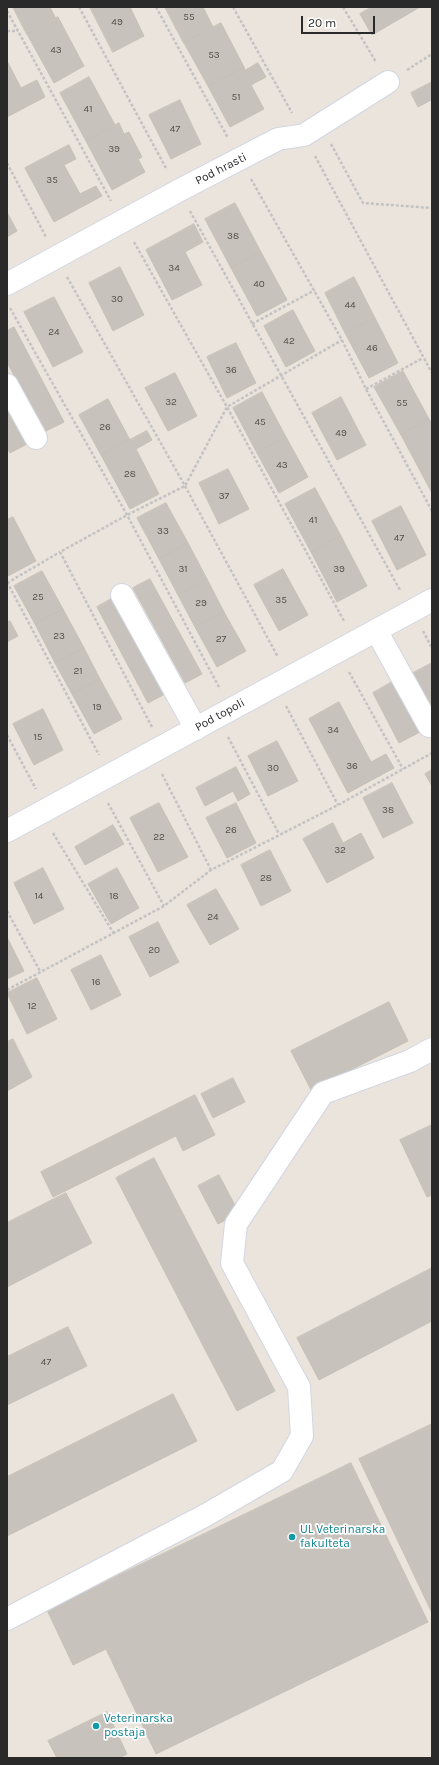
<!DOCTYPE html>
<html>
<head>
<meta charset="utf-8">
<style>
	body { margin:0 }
	#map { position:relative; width:439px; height:1765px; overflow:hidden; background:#ebe4dc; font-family:Karla,sans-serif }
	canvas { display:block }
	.frame { position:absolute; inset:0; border:8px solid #2a2a2a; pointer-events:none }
	.scale { position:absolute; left:301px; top:16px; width:74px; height:18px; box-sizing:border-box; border:2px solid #2a2a2a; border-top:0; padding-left:5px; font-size:12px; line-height:14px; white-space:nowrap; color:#2a2a2a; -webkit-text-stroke:3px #fff; paint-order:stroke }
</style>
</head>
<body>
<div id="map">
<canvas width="439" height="1765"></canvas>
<div class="frame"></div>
<div class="scale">20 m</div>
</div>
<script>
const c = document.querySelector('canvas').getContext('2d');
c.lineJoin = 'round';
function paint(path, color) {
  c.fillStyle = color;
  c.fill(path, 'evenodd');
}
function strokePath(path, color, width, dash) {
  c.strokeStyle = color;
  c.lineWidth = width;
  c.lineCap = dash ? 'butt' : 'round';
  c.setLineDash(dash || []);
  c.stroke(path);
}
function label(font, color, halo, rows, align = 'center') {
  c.font = font + ' Karla,sans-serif';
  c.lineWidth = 3.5;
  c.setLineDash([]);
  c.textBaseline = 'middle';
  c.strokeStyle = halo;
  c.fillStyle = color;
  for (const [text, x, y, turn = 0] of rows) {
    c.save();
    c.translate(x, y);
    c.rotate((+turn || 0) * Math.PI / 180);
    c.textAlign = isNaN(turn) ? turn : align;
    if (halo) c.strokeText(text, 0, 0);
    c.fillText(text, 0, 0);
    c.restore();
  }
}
const building = new Path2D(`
	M13,7H50L56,19L27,34Z
	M90,7H130L144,36L113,52Z
	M165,7H203L213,27L184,43Z
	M372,7H420L372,35L360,14Z
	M58,17L84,66L54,83L27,34Z
	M221,23L244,67L208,86L184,43Z
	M7,61L21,88L37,80L45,97L7,117Z
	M258,63L266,77L251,85L264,109L230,127L208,86L244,67L245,70Z
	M89,77L115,125L86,141L60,93Z
	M432,82V103L431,100L418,107L411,93Z
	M180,100L201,144L171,159L149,115Z
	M119,123L124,134L129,132L142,157L138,159L145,172L112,190L86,141Z
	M69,145L76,159L64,165L80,194L96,186L102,196L54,222L25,168Z
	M235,203L261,252L231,268L205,219Z
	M7,212L17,231L7,237Z
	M194,224L203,242L185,252L202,285L172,300L146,250Z
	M261,252L287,300L257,316L231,268Z
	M120,267L144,315L113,331L89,283Z
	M354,277L375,318L345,333L325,293Z
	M54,297L83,352L53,367L24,312Z
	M293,310L315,351L286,367L264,326Z
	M375,318L398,363L369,378L345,333Z
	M14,327L64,422L44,432L7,362V331Z
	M236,343L256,383L227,398L207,357Z
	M403,371L429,419L401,435L374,387Z
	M175,373L197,416L168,431L145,388Z
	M262,392L286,437L257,453L233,408Z
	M341,397L366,445L337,460L312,413Z
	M108,399L130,440L101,455L79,415Z
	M7,403L29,443L10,453L7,448Z
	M429,419L432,424V493L401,435Z
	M147,431L152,440L136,449L159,494L130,509L101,455Z
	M286,437L308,477L279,493L257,453Z
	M228,469L249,509L219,524L199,483Z
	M315,488L341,536L311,552L285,504Z
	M166,503L188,543L159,559L137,518Z
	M401,506L426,555L397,570L372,521Z
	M13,517L36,561L8,576L7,520Z
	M341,536L367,586L337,602L311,552Z
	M188,543L207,579L178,595L159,559Z
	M283,569L308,615L279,631L254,585Z
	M42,571L63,609L35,624L14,586Z
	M150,579L202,674L185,683L133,588Z
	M207,579L224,612L195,627L178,595Z
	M113,598L165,694L148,703L97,607Z
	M63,609L84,648L55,663L35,624Z
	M224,612L246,651L217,667L195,627Z
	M10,621L18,636L7,642V623Z
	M84,648L100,679L72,694L55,663Z
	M432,663V709L413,673Z
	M100,679L122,719L94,734L72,694Z
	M392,682L420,732L399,743L373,693Z
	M339,702L371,762L386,754L394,768L348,793L309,719Z
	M43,709L63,750L34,765L13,724Z
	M277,741L298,781L268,796L248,756Z
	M236,767L250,794L238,801L233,791L205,806L196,788Z
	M432,770V786L425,774Z
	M392,783L413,823L383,838L363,798Z
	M159,803L188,857L158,872L130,818Z
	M236,803L256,843L227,858L206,818Z
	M333,823L343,843L361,833L374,858L327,883L303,839Z
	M113,825L124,844L85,865L75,847Z
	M270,850L291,891L261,906L241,865Z
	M43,868L64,909L34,924L14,883Z
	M117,868L139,908L111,924L88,884Z
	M216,889L239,929L210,945L187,905Z
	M158,922L179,962L150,977L129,937Z
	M7,937L24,971L7,979Z
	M101,955L121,995L91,1010L71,970Z
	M37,978L57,1019L27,1034L7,993Z
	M389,1002L408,1041L311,1090L291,1051Z
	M13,1039L32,1077L7,1091V1042Z
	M233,1078L245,1102L213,1118L201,1094Z
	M195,1095L215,1135L183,1151L176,1136L53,1197L41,1172Z
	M432,1125V1195L427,1197L400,1140Z
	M154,1158L275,1391L237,1411L116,1178Z
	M219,1175L239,1213L218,1224L198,1186Z
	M66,1193L92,1243L7,1287V1223Z
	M432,1268V1321L319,1380L297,1338Z
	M68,1327L87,1366L7,1405V1357Z
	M173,1394L197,1441L7,1536V1477Z
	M432,1424V1613L359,1459Z
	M351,1463L428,1622L156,1754L106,1649L73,1665L47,1610Z
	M107,1712L127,1754L119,1758H57L48,1741Z`);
const path = new Path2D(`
	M79,7L167,170
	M156,7L228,138
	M233,7L292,113
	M343,7L376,62
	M7,11L111,201
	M7,31H18
	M407,70L432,54
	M331,144L363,203L432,208
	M315,156L432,373
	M7,163L46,237
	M251,179L342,340L366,389L432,511
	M190,211L400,590
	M134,242L227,407L344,621
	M67,277L185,486L278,657
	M10,308L127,515L220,689
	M252,324L315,290
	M366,389L423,358
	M7,582L99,755
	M7,583L60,552
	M423,631L432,648
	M349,672L403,769
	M286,706L338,805
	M152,727L60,552L127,515L185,486L227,407L342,340
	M7,735L36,789
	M228,737L279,834
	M162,774L211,870
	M108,803L164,906
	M53,833L114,934
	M7,911L40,971
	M7,990L164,906L211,870L338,805L432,753`);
const minor = new Path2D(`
	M7,284L178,191L278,139L304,135L388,82
	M7,385L36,438
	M122,595L196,729
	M376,630L429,726
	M7,831L432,600
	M7,1619L206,1515L282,1471L302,1436L299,1387L232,1263L236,1224L323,1093L410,1061L432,1049`);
const markers = [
	[292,1537,4,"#0f9aa8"],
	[96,1726,4,"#0f9aa8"]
];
const numberNames = [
	["55",189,17],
	["49",117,22],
	["43",56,50],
	["53",214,55],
	["51",236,97],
	["41",88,109],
	["47",175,129],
	["39",114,149],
	["35",52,180],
	["38",233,236],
	["34",174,268],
	["40",259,284],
	["30",117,299],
	["44",350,305],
	["24",54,332],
	["42",289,341],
	["46",372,348],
	["36",231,370],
	["32",171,402],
	["55",402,403],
	["45",260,422],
	["26",105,427],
	["49",341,433],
	["43",282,465],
	["28",130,474],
	["37",224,496],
	["41",313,520],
	["33",163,531],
	["47",399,538],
	["31",183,569],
	["39",339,569],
	["25",38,597],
	["35",281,600],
	["29",201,603],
	["23",59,636],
	["27",221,639],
	["21",78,671],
	["19",97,707],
	["34",333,730],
	["15",38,737],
	["36",352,766],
	["30",273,768],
	["38",388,810],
	["26",231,830],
	["22",159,837],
	["32",340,850],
	["28",266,878],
	["14",39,896],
	["18",114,896],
	["24",213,917],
	["20",154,950],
	["16",96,982],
	["12",32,1006],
	["47",46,1362]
];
const streetNames = [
	["Pod hrasti",221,169,-27],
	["Pod topoli",220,715,-29]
];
const cultureNames = [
	["UL Veterinarska",300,1530],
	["fakulteta",300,1544],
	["Veterinarska",104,1719],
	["postaja",104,1733]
];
paint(building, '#c7c2bb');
strokePath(building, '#c6c0b6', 1);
strokePath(minor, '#d2d6e2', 24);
strokePath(path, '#c3c3c3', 2.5, [3, 2]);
strokePath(minor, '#fff', 22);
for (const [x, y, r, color] of markers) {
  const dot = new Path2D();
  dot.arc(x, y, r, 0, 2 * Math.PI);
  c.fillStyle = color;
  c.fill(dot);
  strokePath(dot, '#fff', 1.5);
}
label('10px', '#51504e', null, numberNames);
label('12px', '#2a2a2a', '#fff', streetNames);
label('12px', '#0d838f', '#fff', cultureNames, 'left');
</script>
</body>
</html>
